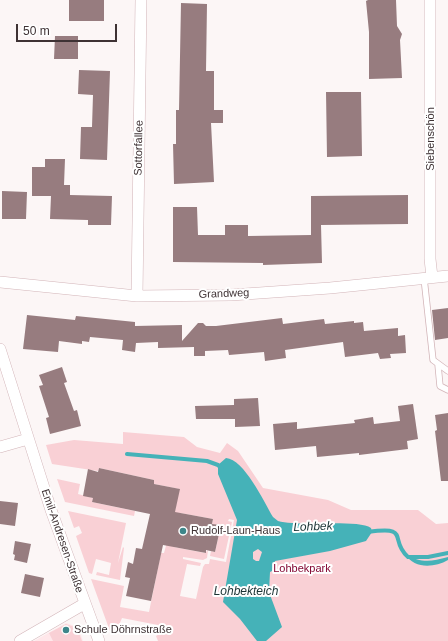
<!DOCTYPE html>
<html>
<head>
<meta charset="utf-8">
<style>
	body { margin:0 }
	#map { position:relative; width:448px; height:641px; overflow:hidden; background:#fcf6f6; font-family:Helvetica,sans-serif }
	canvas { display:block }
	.scale { position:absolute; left:16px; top:24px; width:101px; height:18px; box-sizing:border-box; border:2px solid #3e3234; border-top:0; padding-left:5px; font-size:12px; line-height:14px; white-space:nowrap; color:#3e3234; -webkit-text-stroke:3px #fff; paint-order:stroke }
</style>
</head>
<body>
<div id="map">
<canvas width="448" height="641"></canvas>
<div class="scale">50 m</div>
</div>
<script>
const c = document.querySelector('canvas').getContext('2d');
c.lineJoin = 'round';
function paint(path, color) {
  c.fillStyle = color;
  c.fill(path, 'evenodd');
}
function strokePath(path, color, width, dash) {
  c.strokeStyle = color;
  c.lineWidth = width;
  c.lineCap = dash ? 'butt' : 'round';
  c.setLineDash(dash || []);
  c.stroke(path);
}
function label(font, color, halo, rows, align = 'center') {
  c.font = font + ' Helvetica,sans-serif';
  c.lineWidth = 4;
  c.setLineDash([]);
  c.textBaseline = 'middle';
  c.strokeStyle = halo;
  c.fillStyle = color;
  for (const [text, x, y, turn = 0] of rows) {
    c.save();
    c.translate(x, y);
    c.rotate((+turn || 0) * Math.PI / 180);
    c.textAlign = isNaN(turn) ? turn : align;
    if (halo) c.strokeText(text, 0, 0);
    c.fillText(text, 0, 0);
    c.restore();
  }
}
const built = new Path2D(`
	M66,623L78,627L83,641H34Z`);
const green = new Path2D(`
	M123,432L184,437L197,447L220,453L227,443L238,451L263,488L328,500L351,510H418L436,524L448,523V641H158L156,636L162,632L158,625L122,618L115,635L111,634L91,579L124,586L120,607L149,612L161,553H164L167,542L174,547L205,553L208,550L207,558L203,560L183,557V559L201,563L200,566L187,564L180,596L196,599L203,567L205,564H209L210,559L226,562L234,520L229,519L228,521L232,522L224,559L210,556L211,551L215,552L221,526L212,524L213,519L180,513L174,516L179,489L154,484V480L99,468L98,471L52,464L46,445L74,440L123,444Z
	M57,479L80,484L78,494L93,498L92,502L135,511L134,516L65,502Z
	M68,511L126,523L118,563L123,547L124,548L120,580L96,575L97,572L109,575L111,563L96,559L92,574L89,573L76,536L82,533L79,526L74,528Z
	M66,624L77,628L82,641H53L49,633Z`);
const water = new Path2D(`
	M226,458C244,459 264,502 273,517L278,521C299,527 358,519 371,528L372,532L366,541L330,551L275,561L272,571L270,572L269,592L282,627L266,641H257L240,619L223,602L237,520L218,474V465ZM258,549L262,552L259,561H256L253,559V552Z
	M405,554C421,563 430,562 448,557V560C434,568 414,569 405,554Z`);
const stream = new Path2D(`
	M127,454L207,461L218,465L222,469
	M368,532C412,526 388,539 408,557H428L448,553`);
const building = new Path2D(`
	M69,0H104V21H69Z
	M368,0H396L397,26L402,34L400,40L402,78L369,79V32L366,1Z
	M181,3L207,4L206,71H214V110H223V123H211L214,182L174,184L173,144H176V110H179Z
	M55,36H78V59H54Z
	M79,70L110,71L107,160L80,159L81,127H92L93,95L78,94Z
	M326,92H361L362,156L327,157Z
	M45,159H65L64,185H70V195L112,196L111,225H88V220L50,219L51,196H32V167H45Z
	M2,191L27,192L26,219H2Z
	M408,195V224L321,225L322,263L263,265V263L173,262V207H197L198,235H225V225H248V236L311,235V196Z
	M448,308V338L435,340L432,310Z
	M27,315L75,320L76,316L135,322V326L182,325V341L198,323H203L206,326H216L282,318L283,324L324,319L325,324L354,321V323L363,322L364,331L398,328V336L405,335L406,353L390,354L391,358L380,359L378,353L345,357L343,342L285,350L286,358L265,361L264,352L229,355L228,350L205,351V356H194V347L158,348V342L136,343L135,352L122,350L123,340L90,337L89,342L82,341V344L59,341L58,352L23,349Z
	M62,367L67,382L64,383L74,411L77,410L81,426L50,434L46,418L49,417L39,386L43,385L39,375Z
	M258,398L260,426L235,427V419H196L195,406L234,405V399Z
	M413,404L418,439L407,441L408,449L359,455V453L317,457L316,446L275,450L273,424L297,422V429L355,423L354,420L373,417L374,424L400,421L398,406Z
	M448,413V481H441L435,431L437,430L435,415Z
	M99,468L154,480V484L180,489L175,512L213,519L212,524L221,525L215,552L206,550V553L163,545L151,601L126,596L130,578L125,577L128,562L133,564L136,548L142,549L150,514L92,502L93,498L83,496L88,469L98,472Z
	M0,501L18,503L15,526L0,524Z
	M15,541L31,544L27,563L14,560L15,555L13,554Z
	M25,574L44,578L40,597L21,593Z`);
const service = new Path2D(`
	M424,278L433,360L448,371
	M438,365L440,386L448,390`);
const minor = new Path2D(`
	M430,0V259L432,277
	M0,282L137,296L231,295L330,288L448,276
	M137,296L141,0
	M0,349L51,510L99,641
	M0,447L28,439
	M20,641L84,604`);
const markers = [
	[183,531,4,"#3d868a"],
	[66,630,4,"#3d868a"]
];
const streetNames = [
	["Siebenschön",431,139,-90],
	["Sottorfallee",139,148,-89],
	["Grandweg",224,294,-2],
	["Emil-Andresen-Straße",62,541,71]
];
const poiNames = [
	["Rudolf-Laun-Haus",191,531],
	["Schule Döhrnstraße",74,630]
];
const parkNames = [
	["Lohbekpark",302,569]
];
const waterNames = [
	["Lohbek",313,527,-2],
	["Lohbekteich",246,592]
];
paint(built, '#ffe7ea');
paint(green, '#f9d0d5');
paint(water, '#45b2b8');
strokePath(stream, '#45b2b8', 4);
paint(building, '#977c7f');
strokePath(service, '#d2b4b8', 7);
strokePath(minor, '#d2b4b8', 12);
strokePath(service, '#fff', 5.5);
strokePath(minor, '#fff', 11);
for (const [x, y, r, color] of markers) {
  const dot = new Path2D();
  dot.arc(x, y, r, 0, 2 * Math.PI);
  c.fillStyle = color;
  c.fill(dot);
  strokePath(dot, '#fff', 1.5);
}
label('11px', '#3e3234', '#fff', streetNames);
label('11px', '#3e3234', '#fff', poiNames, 'left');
label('11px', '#830834', '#fff', parkNames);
label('italic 12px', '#1b3334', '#fff', waterNames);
</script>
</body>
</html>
